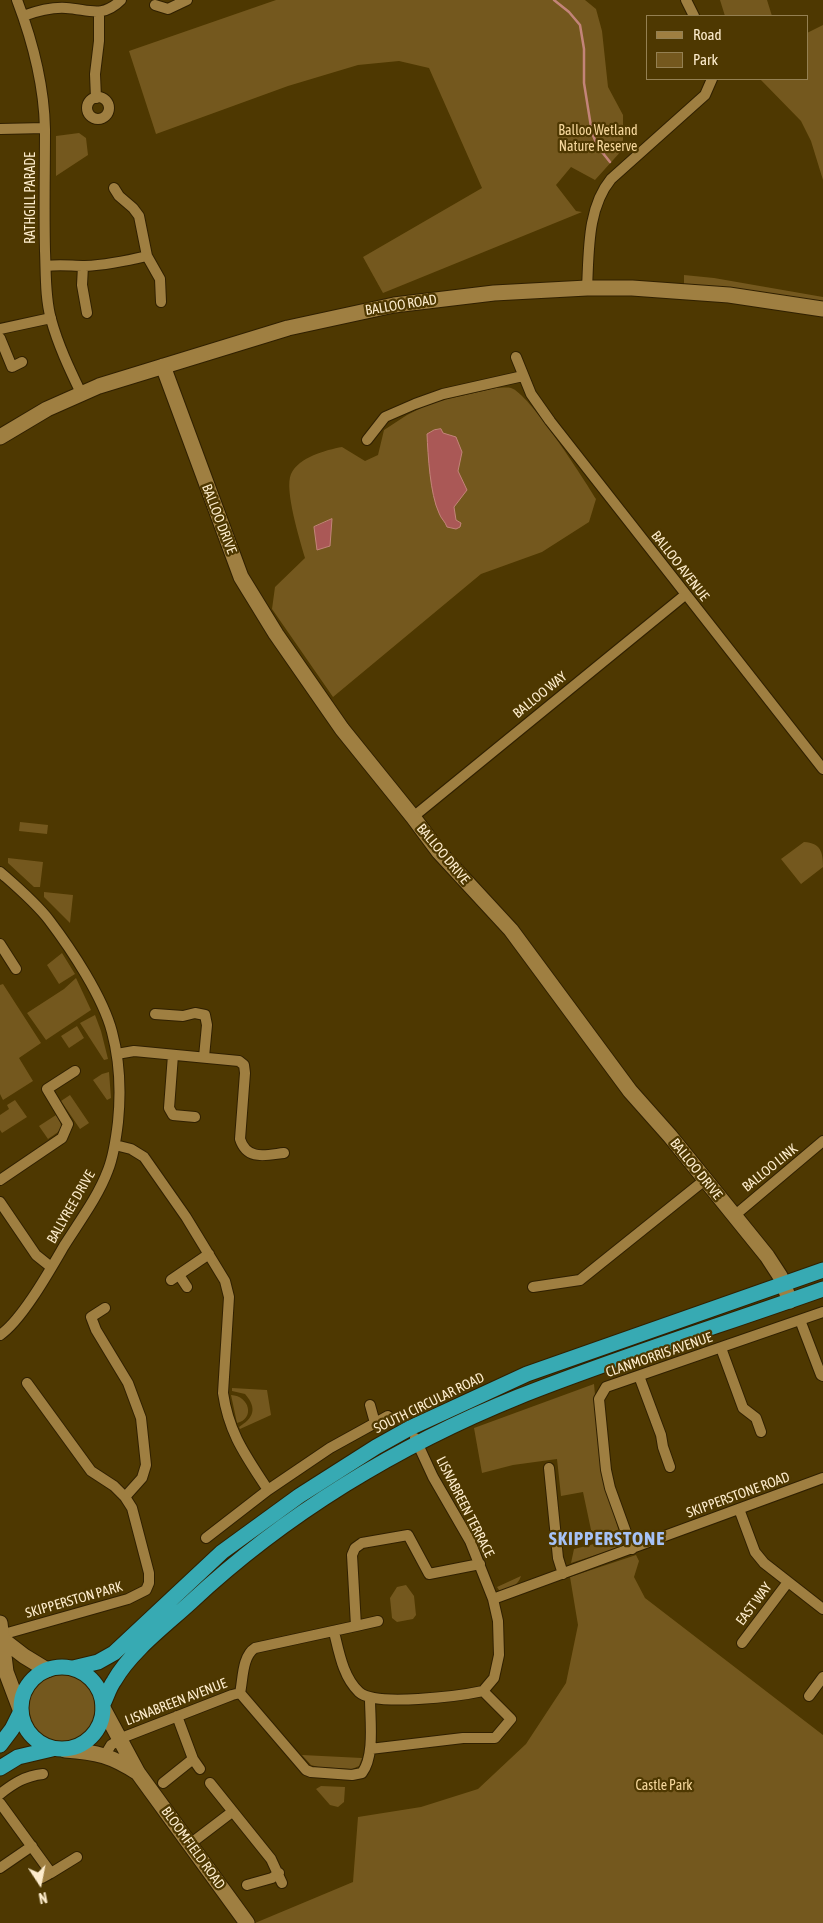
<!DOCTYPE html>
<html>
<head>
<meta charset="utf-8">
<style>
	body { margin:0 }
	#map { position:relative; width:823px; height:1923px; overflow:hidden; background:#4e3801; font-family:"Asap Condensed",sans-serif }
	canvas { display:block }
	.legend { position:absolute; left:646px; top:15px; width:162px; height:65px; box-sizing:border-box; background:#4e3801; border:1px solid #948052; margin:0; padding:6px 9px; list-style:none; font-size:15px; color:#fdeccc }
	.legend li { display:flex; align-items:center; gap:10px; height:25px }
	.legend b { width:25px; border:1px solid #948052 }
	.north { position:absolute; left:15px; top:1858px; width:50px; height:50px; -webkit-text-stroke:4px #4e3801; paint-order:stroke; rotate:169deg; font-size:14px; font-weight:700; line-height:20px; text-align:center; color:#fdeccc }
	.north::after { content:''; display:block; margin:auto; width:18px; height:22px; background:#fdeccc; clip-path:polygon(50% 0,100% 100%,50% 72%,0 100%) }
</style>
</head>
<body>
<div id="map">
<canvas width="823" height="1923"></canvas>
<ul class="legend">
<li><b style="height:6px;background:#9f7f41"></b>Road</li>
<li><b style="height:14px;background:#74581e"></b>Park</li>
</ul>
<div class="north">N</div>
</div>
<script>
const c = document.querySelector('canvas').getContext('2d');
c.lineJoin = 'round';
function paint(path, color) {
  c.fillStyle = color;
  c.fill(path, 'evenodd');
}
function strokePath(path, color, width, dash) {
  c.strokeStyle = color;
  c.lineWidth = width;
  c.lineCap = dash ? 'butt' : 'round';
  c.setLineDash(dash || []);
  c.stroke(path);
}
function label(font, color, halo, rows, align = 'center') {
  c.font = font + ' "Asap Condensed",sans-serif';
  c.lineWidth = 4.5;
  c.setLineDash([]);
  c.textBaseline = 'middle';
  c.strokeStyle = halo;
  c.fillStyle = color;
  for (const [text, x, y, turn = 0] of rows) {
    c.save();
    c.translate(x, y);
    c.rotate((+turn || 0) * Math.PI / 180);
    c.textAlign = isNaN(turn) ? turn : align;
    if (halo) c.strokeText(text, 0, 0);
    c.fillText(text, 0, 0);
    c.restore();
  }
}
const green = new Path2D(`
	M276,0H585L596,9L602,31L608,87L623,115V149L595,180L571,167L556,185L576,211L582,212L383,293L363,257L482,188L429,68L399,61L358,65L288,86L156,134L129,51Z
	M720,0H767L772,16H725Z
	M823,25V180L811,141L801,121L760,79H807V33Z
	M79,133L86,138L88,155L56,176V136Z
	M684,275L714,278L823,297V306L684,284Z
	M496,388C500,388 507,387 511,388C529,393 584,479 596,499L589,522L542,552L481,574L333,697L272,609L275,587L305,558C300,540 284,490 291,474C299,457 326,450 342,447L365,461L378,455L384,430L407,415L431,403Z
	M20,822L48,825L47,834L19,831Z
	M804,842C821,843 823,852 823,867L801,884L781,859Z
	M8,858L43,862L40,887H34L8,863Z
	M44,892L73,895L70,923L44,897Z
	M62,953L75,974L59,984L47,965Z
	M76,978L91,1010L46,1040L27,1013L64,989Z
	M3,984L41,1043L19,1058L33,1081L3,1100L0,1094V985Z
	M95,1015L101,1031L108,1059L104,1060L80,1023Z
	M77,1026L84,1038L69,1048L61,1036Z
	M109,1072L111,1098L107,1100L93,1080L102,1074Z
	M70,1095L89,1123L80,1129L61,1101Z
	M15,1100L27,1117L2,1133L0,1130V1115L9,1109L7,1105Z
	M56,1115C66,1129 60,1131 48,1139L39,1126Z
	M594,1384L602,1471L621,1539L617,1548L571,1563L574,1549L594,1544L583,1492L561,1496L557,1459L513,1465L482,1473L474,1428Z
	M232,1388L267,1390L271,1415L240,1429L239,1427C253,1418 258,1409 245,1394L232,1391Z
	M231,1395C250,1396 255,1419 237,1423Z
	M636,1555L639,1561L634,1577L645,1598L823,1735V1923H255L353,1882L358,1817L421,1807L478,1789L526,1744L566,1683L578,1625L570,1577Z
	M521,1576C518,1586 508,1591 499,1590L497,1587Z
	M406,1585L414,1596L416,1615L413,1619L397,1622L392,1618L390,1598L397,1587Z
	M28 1708a34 34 0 1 1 68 0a34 34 0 1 1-68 0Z
	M302,1755L362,1758L359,1766L352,1769L318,1767L311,1765Z
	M321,1786L345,1787L344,1802L338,1807L330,1805L316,1789Z`);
const water = new Path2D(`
	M441,429L443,433L456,437L462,452L458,471L467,490L454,507L456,520L461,523L460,527L456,529L447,527C445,521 441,519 439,513C430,494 428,455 427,434L434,430Z
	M332,519L330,546L317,550L314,527Z`);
const stream = new Path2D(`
	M554,0L569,12L580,25L584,49V83L592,133L598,147L610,162`);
const street = new Path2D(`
	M17,0C33,42 44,85 45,129C45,170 44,210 45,251C46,273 45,298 51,319C58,345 70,370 81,393
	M686,0L694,16
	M155,5L168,9L187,0
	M23,16C37,11 51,7 66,8C88,9 102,19 121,0
	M87 108a11 11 0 1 1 22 0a11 11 0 1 1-22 0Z
	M96,98L95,74L99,41V13
	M0,129L45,128
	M114,188L119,196L133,208L139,216L147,256L160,279L161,302
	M46,266C61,264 71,266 85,266C106,265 126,261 147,256
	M83,266L82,285L87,313
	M587,288C589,252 587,208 611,179L705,95L712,79
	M0,329L51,318
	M0,338L12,367L22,362
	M516,357L531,394L550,421L823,769
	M367,440L385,417L415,404L443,394L523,376
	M413,817L685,595
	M0,872C17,887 35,902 49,920C71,949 103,997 112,1032C120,1062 121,1092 118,1122C116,1139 114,1155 108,1170C98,1197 79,1222 64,1246C50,1270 22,1320 0,1335
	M0,944L16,969
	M155,1014L183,1016L195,1013L205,1015L207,1025L204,1057
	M117,1054L134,1051L239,1061L244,1065L245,1073L240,1139C247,1161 266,1155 284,1153
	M173,1055L169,1108L173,1115L195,1117
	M115,1145L131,1149L144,1157L186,1217L225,1281L229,1297L223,1393C229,1434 246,1456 268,1490L206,1538
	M0,1180L62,1138L68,1124L47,1089L75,1071
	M0,1202L36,1255L51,1267
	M734,1216L823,1141
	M179,1275L187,1287
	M171,1280L209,1254
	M533,1287L580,1280L706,1179
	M105,1308L91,1317L96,1330L128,1383L141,1418L146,1465L142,1478L125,1497
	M800,1320L821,1375L823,1376
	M721,1348L743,1408L756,1418L761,1432
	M639,1376L661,1435L663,1447L670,1467
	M370,1405L375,1423
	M549,1468L558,1558L563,1574
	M268,1490L330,1448L388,1416
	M739,1509L755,1552L764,1563L823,1609
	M632,1549L610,1488L606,1470L599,1399L606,1387L823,1312
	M493,1599L823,1478
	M356,1626L378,1621
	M334,1632C339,1652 343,1677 359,1692C375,1707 460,1696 483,1691L494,1678L499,1655L498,1621L493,1599L470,1541L433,1477L415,1438
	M1,1635L128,1599L146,1590L149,1583V1573L132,1508L125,1497L114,1486L91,1471L27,1383
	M742,1643L788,1582
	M240,1693C243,1680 242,1656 255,1648L356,1626L352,1555L355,1548L362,1543L408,1535L429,1574L480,1564
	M809,1696L823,1677
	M177,1716L193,1759L200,1769
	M370,1749L463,1738H495L511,1719L483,1691
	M105,1755L111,1745L124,1737L232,1695L240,1693L306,1770L311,1772L352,1775L362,1773C375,1756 370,1720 370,1698
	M163,1783L193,1759
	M210,1783L271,1859L282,1883
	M0,1794C14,1783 25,1776 43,1774
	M0,1803L51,1873L77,1857
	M190,1844L232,1812
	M0,1868L32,1846
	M42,1878L51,1873
	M247,1885L272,1878L279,1873`);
const secondary = new Path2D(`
	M163,366L241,577L276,634L342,729L413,817L439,852L511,930L630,1091L670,1136L767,1256L780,1276L790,1301
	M0,437L47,409L99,386L288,328L394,305L494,293L587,288H632L729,295L823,309
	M0,1623L6,1672L20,1709
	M2,1639L24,1656L47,1670
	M103,1708L138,1773L247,1923
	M65,1750C97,1752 112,1756 138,1773`);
const highway = new Path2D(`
	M21 1708a41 41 0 1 1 82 0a41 41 0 1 1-82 0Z
	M73,1668L98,1662L114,1653L222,1552L299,1496L376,1447L410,1428L527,1374L823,1270
	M103,1704C107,1696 109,1688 114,1681C131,1651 166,1625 191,1602C285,1514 399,1445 518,1397C618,1357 722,1325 823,1289
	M0,1745L12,1729L20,1713
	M0,1768L18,1757L52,1749`);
const parkNames = [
	["Balloo Wetland",598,131],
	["Nature Reserve",598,147],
	["Castle Park",664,1786]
];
const streetNames = [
	["RATHGILL PARADE",31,198,-90],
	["BALLOO ROAD",401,305,-9],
	["BALLOO DRIVE",219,519,69],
	["BALLOO AVENUE",680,566,52],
	["BALLOO WAY",540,695,-39],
	["BALLOO DRIVE",443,854,50],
	["BALLOO LINK",770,1168,-39],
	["BALLOO DRIVE",696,1169,51],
	["BALLYREE DRIVE",71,1207,-60],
	["CLANMORRIS AVENUE",659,1355,-19],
	["SOUTH CIRCULAR ROAD",429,1403,-26],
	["SKIPPERSTONE ROAD",738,1495,-20],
	["LISNABREEN TERRACE",465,1507,63],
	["SKIPPERSTON PARK",74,1600,-16],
	["EAST WAY",754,1604,-53],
	["LISNABREEN AVENUE",176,1702,-21],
	["BLOOMFIELD ROAD",193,1848,54]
];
const districtNames = [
	["SKIPPERSTONE",607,1539]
];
paint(green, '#74581e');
paint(water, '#aa5856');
strokePath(water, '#c38479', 1);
strokePath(stream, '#c38479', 2.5);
strokePath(street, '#302000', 12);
strokePath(secondary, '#302000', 17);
strokePath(highway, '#302000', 17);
strokePath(street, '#9f7f41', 10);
strokePath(secondary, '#9f7f41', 15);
strokePath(highway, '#37aab3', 15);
label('14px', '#f7d89d', '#4e3801', parkNames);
label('14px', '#fdeccc', '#4e3801', streetNames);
c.letterSpacing = '1px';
label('bold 19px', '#a6c2f6', '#4e3801', districtNames);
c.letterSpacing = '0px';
</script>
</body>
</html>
